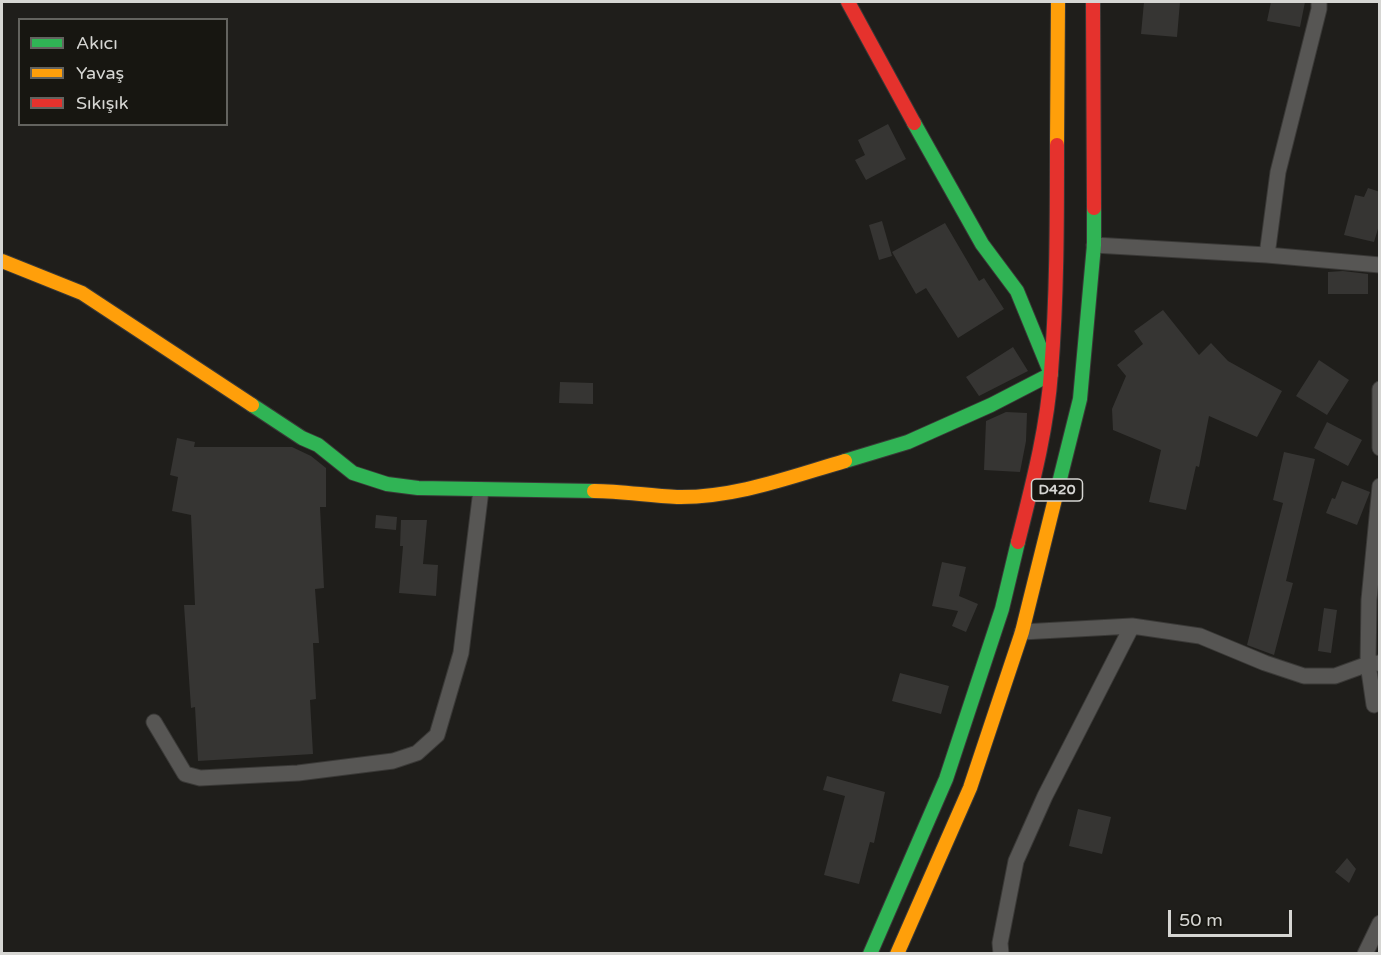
<!DOCTYPE html>
<html>
<head>
<meta charset="utf-8">
<style>
	body { margin:0 }
	#map { position:relative; width:1381px; height:955px; overflow:hidden; background:#1f1e1b; font-family:"Varela Round",sans-serif }
	canvas { display:block }
	.frame { position:absolute; inset:0; border:3px solid #d6d6d3; pointer-events:none }
	.legend { position:absolute; left:18px; top:18px; width:210px; height:108px; box-sizing:border-box; background:#171611; border:2px solid #63635f; margin:0; padding:8px 10px; list-style:none; font-size:18px; color:#d6d6d3 }
	.legend li { display:flex; align-items:center; gap:12px; height:30px }
	.legend b { width:30px; border:2px solid #63635f }
	.scale { position:absolute; left:1168px; top:910px; width:124px; height:27px; box-sizing:border-box; border:3px solid #d6d6d3; border-top:0; padding-left:8px; font-size:18px; line-height:21px; white-space:nowrap; color:#d6d6d3; -webkit-text-stroke:4px #171611; paint-order:stroke }
</style>
</head>
<body>
<div id="map">
<canvas width="1381" height="955"></canvas>
<div class="frame"></div>
<ul class="legend">
<li><b style="height:8px;background:#30b455"></b>Akıcı</li>
<li><b style="height:8px;background:#ff9f0a"></b>Yavaş</li>
<li><b style="height:8px;background:#e5322d"></b>Sıkışık</li>
</ul>
<div class="scale">50 m</div>
</div>
<script>
const c = document.querySelector('canvas').getContext('2d');
c.lineJoin = 'round';
function paint(path, color) {
  c.fillStyle = color;
  c.fill(path, 'evenodd');
}
function strokePath(path, color, width, dash) {
  c.strokeStyle = color;
  c.lineWidth = width;
  c.lineCap = dash ? 'butt' : 'round';
  c.setLineDash(dash || []);
  c.stroke(path);
}
function label(font, color, halo, rows, align = 'center') {
  c.font = font + ' "Varela Round",sans-serif';
  c.lineWidth = 4.5;
  c.setLineDash([]);
  c.textBaseline = 'middle';
  c.strokeStyle = halo;
  c.fillStyle = color;
  for (const [text, x, y, turn = 0] of rows) {
    c.save();
    c.translate(x, y);
    c.rotate((+turn || 0) * Math.PI / 180);
    c.textAlign = isNaN(turn) ? turn : align;
    if (halo) c.strokeText(text, 0, 0);
    c.fillText(text, 0, 0);
    c.restore();
  }
}
const building = new Path2D(`
	M1144,2H1180L1177,37L1141,34Z
	M1271,2H1305L1300,27L1267,21Z
	M888,124L906,159L866,180L855,160L865,155L858,140Z
	M1368,188L1380,192V222L1374,242L1344,235L1355,195L1364,197Z
	M882,221L892,256L879,260L869,225Z
	M945,223L979,281L984,278L1004,309L958,338L926,288L916,294L892,252Z
	M1343,271L1368,274V294H1328V272Z
	M1163,310L1199,355L1211,343L1228,361L1282,391L1257,437L1209,416L1199,467L1196,466L1186,510L1149,502L1161,450L1113,430L1112,409L1126,376L1117,365L1143,344L1134,331Z
	M1013,347L1028,371L979,396L966,377Z
	M1319,360L1349,380L1327,415L1296,396Z
	M560,382L593,383V404L559,403Z
	M1006,412L1027,413L1026,441L1020,472L984,470L986,421Z
	M1327,422L1362,440L1348,466L1314,448Z
	M177,438L195,442L194,447H292L311,456L326,468V507H320L324,588L315,589L319,643H313L316,699L310,700L313,754L198,761L195,707L191,708L184,605H195L191,515L172,511L178,477L170,475Z
	M1284,452L1315,459L1286,581L1293,583L1274,655L1247,645L1283,503L1273,500Z
	M1342,481L1370,492L1357,525L1326,513L1332,498L1335,499Z
	M376,515L397,517L396,530L375,528Z
	M401,520H427L423,564L438,565L436,596L399,593L403,546H400Z
	M942,562L966,567L959,596L978,604L966,632L952,626L958,611L932,606Z
	M1324,608L1337,610L1331,653L1318,651Z
	M900,673L949,686L941,714L892,701Z
	M827,776L885,792L874,843L870,842L859,884L824,875L845,796L823,790Z
	M1078,809L1111,817L1102,854L1069,846Z
	M1347,858L1356,869L1349,883L1335,872Z`);
const street = new Path2D(`
	M1094,245L1267,255L1380,265
	M1267,255L1278,172L1319,9V2
	M1380,389V448
	M1022,632L1132,626L1200,636L1265,663L1304,676H1335L1368,664L1380,663
	M1374,705L1368,664L1369,600L1380,486
	M154,722L185,774L200,778L298,773L393,761L417,753L437,735L461,653L481,490
	M1001,954L1000,943L1016,861L1045,796L1132,626
	M1365,954L1380,923`);
const fast = new Path2D(`
	M252,405L302,438L318,445L353,473L387,484L418,488L594,491
	M845,461L908,442L991,405L1051,374L1017,291L982,244L914,123
	M1057,491L1080,399L1094,245V208
	M870,954L946,779L1002,609L1018,542`);
const slow = new Path2D(`
	M1057,145L1058,2
	M2,261L82,293L252,405
	M594,491C622,491 649,496 677,497C735,498 790,477 845,461
	M897,954L970,788L1022,632L1057,491`);
const jam = new Path2D(`
	M848,2L914,123
	M1093,2L1094,208
	M1018,542C1032,486 1047,430 1051,372C1057,297 1057,221 1057,145`);
const shields = [
	[1057,490,51]
];
const shieldNames = [
	["D420",1057,490]
];
paint(building, '#363533');
strokePath(street, '#3a3937', 17);
strokePath(fast, '#3a3937', 16);
strokePath(slow, '#3a3937', 16);
strokePath(jam, '#3a3937', 16);
strokePath(street, '#575654', 15);
strokePath(fast, '#30b455', 14);
strokePath(slow, '#ff9f0a', 14);
strokePath(jam, '#e5322d', 14);
for (const [x, y, w] of shields) {
  const box = new Path2D();
  box.roundRect(x - w / 2, y - 11, w, 22, 4.5);
  c.fillStyle = '#171611';
  c.fill(box);
  strokePath(box, '#d6d6d3', 1.5);
}
label('bold 14px', '#d6d6d3', null, shieldNames);
</script>
</body>
</html>
